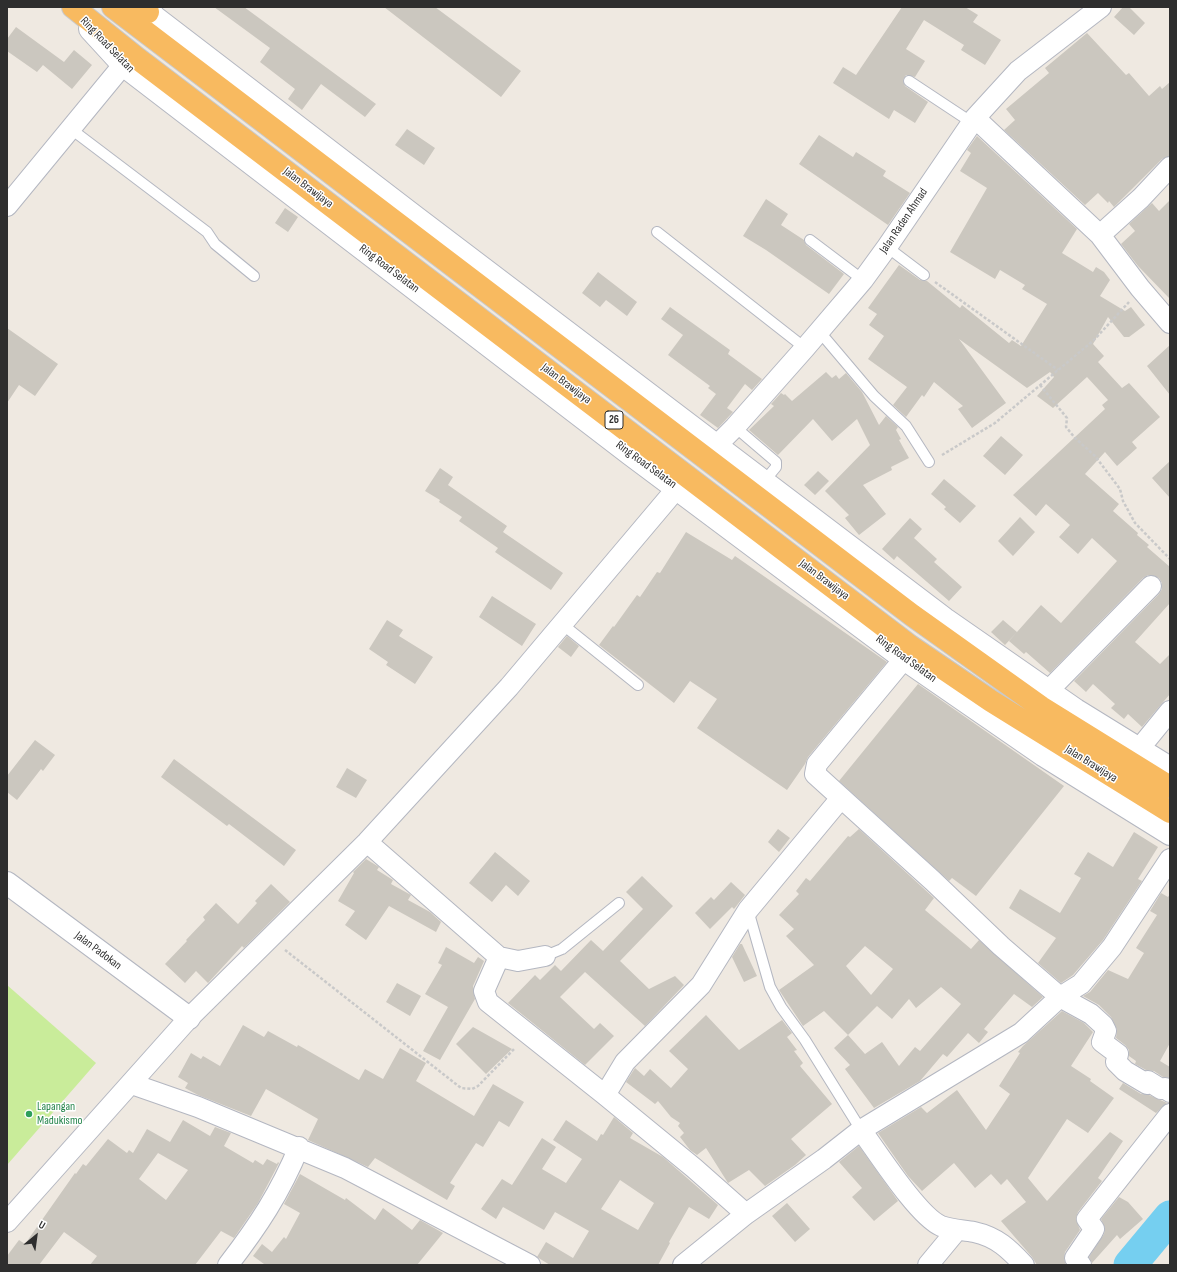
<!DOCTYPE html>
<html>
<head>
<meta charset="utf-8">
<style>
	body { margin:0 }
	#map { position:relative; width:1177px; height:1272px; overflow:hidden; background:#efe9e1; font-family:"Sofia Sans Condensed",sans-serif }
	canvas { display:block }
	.frame { position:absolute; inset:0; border:8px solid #2e2e2e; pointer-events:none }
	.north { position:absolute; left:16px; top:1216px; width:40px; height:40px; -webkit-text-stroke:3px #fff; paint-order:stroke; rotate:29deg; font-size:11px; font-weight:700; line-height:16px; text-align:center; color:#2e2e2e }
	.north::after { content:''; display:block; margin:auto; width:14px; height:18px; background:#2e2e2e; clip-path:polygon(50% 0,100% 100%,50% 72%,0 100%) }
</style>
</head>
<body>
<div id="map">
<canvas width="1177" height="1272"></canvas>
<div class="frame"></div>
<div class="north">U</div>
</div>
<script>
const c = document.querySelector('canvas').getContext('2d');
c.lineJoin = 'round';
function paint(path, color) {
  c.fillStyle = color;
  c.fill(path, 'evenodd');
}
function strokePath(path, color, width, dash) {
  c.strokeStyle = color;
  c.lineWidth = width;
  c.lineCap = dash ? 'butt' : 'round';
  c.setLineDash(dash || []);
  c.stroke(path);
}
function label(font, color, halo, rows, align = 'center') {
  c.font = font + ' "Sofia Sans Condensed",sans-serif';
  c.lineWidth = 3;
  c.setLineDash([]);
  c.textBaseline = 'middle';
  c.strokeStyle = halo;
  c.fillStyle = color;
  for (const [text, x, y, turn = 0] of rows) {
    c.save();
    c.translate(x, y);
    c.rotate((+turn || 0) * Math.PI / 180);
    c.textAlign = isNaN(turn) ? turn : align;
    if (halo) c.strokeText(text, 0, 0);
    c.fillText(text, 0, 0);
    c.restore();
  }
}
const pitch = new Path2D(`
	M7,985L96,1063L7,1165Z`);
const river = new Path2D(`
	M1130,1265L1170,1217`);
const building = new Path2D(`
	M214,7H244L376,104L365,117L321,84L302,110L288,99L295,89L260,62L270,48Z
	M384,7H435L521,71L501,97Z
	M902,7H965L978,15L973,22L1001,40L985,65L961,50L964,45L924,20L906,49L925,61L915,77L906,75L903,80L905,86L928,102L915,123L894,110L889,119L833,83L843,67L856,75Z
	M1123,7H1129L1145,23L1134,35L1114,17Z
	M16,27L64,62L74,50L92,65L72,89L43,65L37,72L7,51V39Z
	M1087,33L1126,75L1129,73L1149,96L1160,86L1162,89L1170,82V156L1162,159L1114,207L1109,201L1108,203L1098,193L1085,205L1004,130L1015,120L1006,109L1049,73L1045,68Z
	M407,129L435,148L424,165L395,145Z
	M819,135L853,157L856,152L886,171L883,176L910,193L888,225L799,164Z
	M977,136L1077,229L1062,253L1093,272L1096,267L1104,272L1110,280L1100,296L1125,311L1131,307L1145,325L1129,337H1124L1108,317L1093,344L1104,356L1098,362L1122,388L1129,383L1160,417L1132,442L1137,448L1117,466L1105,452L1085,474L1119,504L1113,511L1138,533L1137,535L1149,545L1147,547L1170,567V603L1135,642L1160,664L1170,654V694L1142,727L1128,714L1124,719L1111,708L1115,704L1093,684L1086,692L1074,681L1159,594L1162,589V583L1159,578L1148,575L1143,578L1050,673L1026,652L1024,654L1009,641L1041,605L1061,623L1117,561L1092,538L1078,554L1059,537L1070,525L1046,504L1036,516L1013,495L1105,409L1102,405L1108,400L1087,377L1053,408L1037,396L1054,377L1050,372L1027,388L959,339L1006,403L972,428L958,409L963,406L934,382L924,397L922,395L906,417L893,405L907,387L868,359L884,336L869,325L877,314L868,308L899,265L920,280L927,281L960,308L962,305L1009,343L1012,340L1021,346L1047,304L1022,289L1025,285L1000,270L995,279L950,252L987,188L960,171L971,153L967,150Z
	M766,199L788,214L781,225L804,240L806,245L844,274L829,294L766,250L743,236Z
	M1170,200V299L1138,266L1121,244L1135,231L1129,224L1152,203L1159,211Z
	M285,208L298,217L288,232L275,223Z
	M598,272L637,302L627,316L606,300L600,307L582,293Z
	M670,307L730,350L728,354L762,379L752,390L745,384L727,408L733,412L718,428L700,415L716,394L708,388L710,386L668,355L683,335L661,319Z
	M7,328L58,364L35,396L19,385L7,403Z
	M1170,345V395L1147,366Z
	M826,372L832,378L836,375L839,379L846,373L862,392L879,425L886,416L898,427L896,430L901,439L899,440L909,458L891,467L892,470L863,485L886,514L859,535L845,518L849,515L825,491L870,445L857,419L832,441L813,419L778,455L749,430L774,406L771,404L781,393L784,395L785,394L792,401Z
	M1001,436L1023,455L1005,475L983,456Z
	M1170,461V498L1152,478Z
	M440,468L453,477L448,485L507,526L503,532L563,573L551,590L495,552L498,548L459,521L462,517L439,502L440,500L425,491Z
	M818,471L829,481L815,495L804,485Z
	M944,479L976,506L960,523L944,509L946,507L931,494Z
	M1020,517L1035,532L1013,556L998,541Z
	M910,518L922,529L914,538L937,559L934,562L962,587L949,601L897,556L894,560L882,549Z
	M686,532L732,560L735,556L887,662L808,757L805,764L787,790L697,728L717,699L690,681L674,703L599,645L613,626L614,627L637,595L640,597L657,572L660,573Z
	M492,596L536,624L522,646L479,617Z
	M387,620L403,630L399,636L433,657L415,684L386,665L388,662L369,649Z
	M1003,620L1017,632L1005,645L991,632Z
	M567,636L579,646L571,657L558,647Z
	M918,684L1064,786L976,896L952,878L949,881L839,781Z
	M35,740L55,755L43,771L41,769L17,800L7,792V776Z
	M174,759L296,850L284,866L229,824L227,826L161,777Z
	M347,768L367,780L356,798L336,787Z
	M778,829L790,838L779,852L768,842Z
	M859,829L934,898L925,910L971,949L979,940L1043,997L1032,1007L1014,994L984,1029L988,1032L979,1043L968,1033L947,1057L943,1054L920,1081L874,1108L845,1069L850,1065L834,1048L848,1035L824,1011L803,1026L779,990L814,965L786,936L794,929L779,915L799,894L796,891L806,878L810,881L848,836L850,837ZM865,946L893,969L871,995L846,966ZM941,987L961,1004L920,1051L915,1047L899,1066L882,1042L865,1054L848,1035L877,1006L892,1019L909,999L916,1008Z
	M1134,832L1158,847L1138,879L1142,881L1103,940L1073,975L1061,983L1038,963L1056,938L1009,908L1020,889L1060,913L1081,878L1074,874L1088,852L1113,867Z
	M495,852L530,881L518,896L506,885L492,902L469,883Z
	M366,859L379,867L377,870L393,880L391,884L411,895L408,900L430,912L441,922L436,932L389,906L366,940L345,925L355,911L338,901L354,873L353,872Z
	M642,876L673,906L620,961L649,989L675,976L684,985L645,1026L585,972L560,997L594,1029L600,1023L614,1036L585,1065L508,1003L535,975L540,980L555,965L561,971L591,940L603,951L643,909L626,892Z
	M731,882L745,895L734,909L732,907L710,929L695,913L711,897L714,900Z
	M271,884L290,902L244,948L242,946L208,983L196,971L185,983L165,964L187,941L186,940L205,920L203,917L216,903L238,924L257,903L255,901Z
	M1161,893L1168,897L1170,894V1043L1160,1061L1170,1067V1078L1163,1077L1154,1071L1146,1070L1135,1064L1136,1061L1129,1056V1050L1125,1045L1116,1038L1117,1030L1111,1017L1099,1005L1083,996L1090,992L1108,970L1128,979L1144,953L1136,948L1157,915L1150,911Z
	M740,944H742L757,976L744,982L732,957Z
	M446,947L474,963L478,957L484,961L473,986L475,999L440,1060L423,1051L448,1007L425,994L442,965L438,963Z
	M397,983L421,996L410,1016L386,1002Z
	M1062,1011L1084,1023L1093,1032L1071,1066L1091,1079L1090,1081L1114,1098L1088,1133L1067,1119L1028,1178L1047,1201L1110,1132L1123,1141L1098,1178L1102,1181L1078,1212L1076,1219L1080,1230L1065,1252L1064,1259L1066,1265H1037L1032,1257L1001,1221L1026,1202L1007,1179L1001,1185L991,1174L975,1188L954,1163L922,1191L908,1176L878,1133L921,1107L927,1113L957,1090L986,1130L1010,1094L999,1086L1020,1053L1018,1052L1023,1046Z
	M706,1015L739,1050L782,1020L792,1033L787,1037L797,1050L794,1051L803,1063L800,1066L832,1104L791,1139L806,1155L795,1165L765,1186L749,1170L728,1183L706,1148L697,1155L690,1150L680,1137L684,1133L678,1126L680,1123L671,1117L658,1101L655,1104L626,1082L635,1068L644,1076L650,1069L671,1088L688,1069L669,1051Z
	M243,1025L264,1037L268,1031L297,1047L298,1045L359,1080L365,1069L383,1079L400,1048L426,1063L416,1081L474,1116L493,1084L524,1102L509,1127L499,1121L483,1147L476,1143L450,1183L455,1186L447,1200L375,1158L368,1167L308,1140L318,1119L266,1089L251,1116L198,1095L185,1088L188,1083L178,1077L191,1053L201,1059L203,1056L220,1066Z
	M473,1027L512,1049L486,1074L456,1044Z
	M1123,1083L1141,1094L1149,1095L1167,1103L1156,1113L1119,1089Z
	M614,1117L633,1133L630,1138L663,1157L718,1205L709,1219L689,1207L669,1242L670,1243L658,1265H550L537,1257L546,1242L573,1258L589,1231L555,1212L544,1230L503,1207L496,1219L481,1209L502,1179L512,1185L542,1138L556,1147L542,1169L566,1183L582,1159L553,1140L566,1120L597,1141L601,1134L603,1135ZM620,1180L654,1203L638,1230L601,1209Z
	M183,1120L210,1136L215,1127L231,1133L224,1146L253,1163L255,1160L263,1165L267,1159L277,1164L278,1162L279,1163L258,1203L234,1238L221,1231L195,1265H90L97,1256L64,1232L39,1265H7V1256L19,1240L25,1244L75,1173L76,1174L83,1164L86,1166L108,1139L127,1153L129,1150L133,1153L147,1129L170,1142ZM158,1153L188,1170L166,1200L139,1179Z
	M859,1146L898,1201L874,1221L852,1197L862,1188L839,1162Z
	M300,1174L345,1200L346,1198L375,1220L383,1208L412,1230L420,1220L443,1233L417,1265H263L264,1264L253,1256L262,1244L272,1252L284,1237L286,1239L300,1213L284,1204Z
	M1119,1197L1128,1202L1143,1219L1120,1239L1117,1235L1092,1263L1089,1257L1104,1234L1105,1228L1101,1219Z
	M787,1203L810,1229L795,1242L772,1216Z`);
const path = new Path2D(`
	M935,282L1058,370
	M1040,385L1067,418L1066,427L1075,438L1095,456L1120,489L1123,501L1135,523L1170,559
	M942,455L995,423L1094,340L1129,302
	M285,950L461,1088L472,1089L478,1086L515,1048`);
const service = new Path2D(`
	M909,81L971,122
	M71,129L207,232L215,244L254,276
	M657,232L805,348
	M810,240L863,280
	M887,247L924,275
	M819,331L874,396L906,426L929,462
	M735,427L776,462V467L762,484
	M562,624L638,685
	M748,910L770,987L781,1007L805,1040L861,1130
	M545,956L562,949L619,903`);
const minor = new Path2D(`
	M975,118L1100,235L1140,288L1170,323
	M7,206L123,65
	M1100,235L1141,198L1170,167
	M716,446L735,427L805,348L863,280L887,247L975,118L1018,71L1101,7
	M904,659L817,764L815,774L933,881L1001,946L1060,997L1091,1014L1103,1025L1106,1031L1102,1042L1118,1054L1116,1062L1125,1071L1147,1084L1148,1081L1161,1089L1165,1088L1170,1092
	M1048,691L1151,586
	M1139,749L1170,711
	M367,842L499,957L518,961L545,956
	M499,957L484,991L488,1002L605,1095L694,1168L746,1214
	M132,1084L198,1107L345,1168L530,1265
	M605,1095L625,1062L701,985L748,910L841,798
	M861,1130C878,1153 918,1216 941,1226C952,1230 964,1230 974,1232C997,1237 1009,1249 1024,1265
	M7,1222L189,1018L367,842L509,687L677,488
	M228,1265C258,1226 280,1193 299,1147
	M683,1265L746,1214L824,1159L861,1130L1021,1033L1060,997L1081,984L1112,947L1170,859
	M928,1265L957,1230
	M1081,1265L1075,1258L1092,1233L1094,1229L1087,1219L1170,1114`);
const tertiary = new Path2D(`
	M151,7L148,12L414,216L945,619L1076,710L1170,768
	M90,29L123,65L630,454L904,659L1043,755L1170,834
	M7,883L189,1018`);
const trunk = new Path2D(`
	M73,7L138,59L910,646L991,701L1170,812
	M113,7L912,615L1041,707L1170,787
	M141,7L148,12`);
const markers = [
	[29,1114,4,"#2e9e5b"]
];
const shields = [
	[614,420,18]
];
const shieldNames = [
	["26",614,420]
];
const streetNames = [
	["Ring Road Selatan",107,45,46],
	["Jalan Brawijaya",308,188,37],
	["Jalan Raden Ahmad",904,221,-56],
	["Ring Road Selatan",389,269,37],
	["Jalan Brawijaya",566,384,37],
	["Ring Road Selatan",646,465,36],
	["Jalan Brawijaya",824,580,37],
	["Ring Road Selatan",906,659,36],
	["Jalan Brawijaya",1091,764,32],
	["Jalan Padokan",98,951,37]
];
const leisureNames = [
	["Lapangan",37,1107],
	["Madukismo",37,1121]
];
paint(pitch, '#c9ec9a');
strokePath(river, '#75cff0', 33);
paint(building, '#cbc7bf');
strokePath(service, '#b4b7c1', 12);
strokePath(minor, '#b4b7c1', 22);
strokePath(tertiary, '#b4b7c1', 24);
strokePath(trunk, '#c9c9c9', 24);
strokePath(path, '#c9c9c9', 2.5, [3, 2]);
strokePath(service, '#fff', 10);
strokePath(minor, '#fff', 20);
strokePath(tertiary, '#fff', 22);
strokePath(trunk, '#f8ba60', 22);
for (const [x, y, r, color] of markers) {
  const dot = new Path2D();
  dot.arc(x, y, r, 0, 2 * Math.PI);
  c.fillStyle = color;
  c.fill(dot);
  strokePath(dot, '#fff', 1.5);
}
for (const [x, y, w] of shields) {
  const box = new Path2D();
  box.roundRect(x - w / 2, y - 9, w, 18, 3);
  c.fillStyle = '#fff';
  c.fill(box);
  strokePath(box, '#2e2e2e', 1);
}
label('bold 11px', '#2e2e2e', null, shieldNames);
label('12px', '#2e2e2e', '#fff', streetNames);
label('12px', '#27864d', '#fff', leisureNames, 'left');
</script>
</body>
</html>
